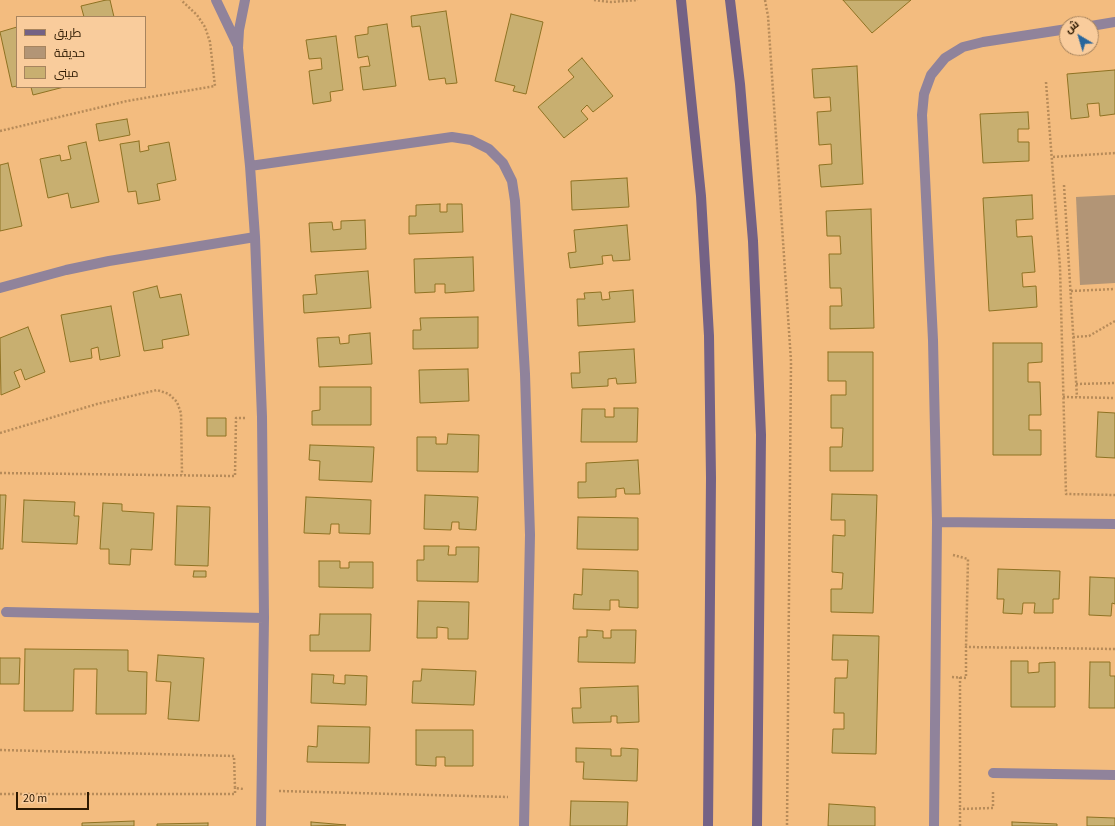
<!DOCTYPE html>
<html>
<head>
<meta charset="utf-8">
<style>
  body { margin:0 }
  #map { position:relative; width:1115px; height:826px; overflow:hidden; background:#f3bc7f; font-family:"Source Sans 3",Cairo,sans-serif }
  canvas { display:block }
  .legend { position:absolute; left:16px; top:16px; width:130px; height:72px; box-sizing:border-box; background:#f9cc9c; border:1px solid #a7845e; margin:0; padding:5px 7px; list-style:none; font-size:12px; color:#2d1901 }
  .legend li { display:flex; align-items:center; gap:8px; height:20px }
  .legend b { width:20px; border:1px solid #a7845e }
  .north { position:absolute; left:1059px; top:16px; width:40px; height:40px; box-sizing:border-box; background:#f9cc9c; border:1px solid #a7845e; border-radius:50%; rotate:322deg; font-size:11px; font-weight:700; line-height:16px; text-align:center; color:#2d1901 }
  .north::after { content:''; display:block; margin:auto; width:14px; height:18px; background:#28669c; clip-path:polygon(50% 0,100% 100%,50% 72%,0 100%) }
  .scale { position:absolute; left:16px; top:792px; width:73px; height:18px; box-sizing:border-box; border:2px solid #2d1901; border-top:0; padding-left:5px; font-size:12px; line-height:14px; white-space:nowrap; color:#2d1901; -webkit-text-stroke:3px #f9cc9c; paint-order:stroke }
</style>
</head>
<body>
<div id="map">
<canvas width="1115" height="826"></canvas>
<ul class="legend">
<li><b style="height:5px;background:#746285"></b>طريق</li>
<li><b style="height:11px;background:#b29576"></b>حديقة</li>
<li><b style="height:11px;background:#c8af70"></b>مبنى</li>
</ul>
<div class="north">ش</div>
<div class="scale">20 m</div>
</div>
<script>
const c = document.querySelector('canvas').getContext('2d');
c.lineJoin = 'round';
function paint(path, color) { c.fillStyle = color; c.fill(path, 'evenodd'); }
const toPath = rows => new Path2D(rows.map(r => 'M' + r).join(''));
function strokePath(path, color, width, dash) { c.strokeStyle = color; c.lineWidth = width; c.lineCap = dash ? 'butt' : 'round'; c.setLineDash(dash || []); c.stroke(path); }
paint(toPath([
  [1115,195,1115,283,1080,285,1076,197]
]), '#b29576');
const building = toPath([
  [106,0,110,0,114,17,84,17,81,6,106,0],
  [843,0,911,0,872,33,843,0],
  [446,11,457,83,446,84,445,78,429,80,420,26,412,27,411,16,446,11],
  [511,14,543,22,526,94,513,91,515,86,495,81,511,14],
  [387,24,396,86,363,90,360,67,370,66,368,56,358,58,355,36,368,34,368,27,387,24],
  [17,27,17,86,12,87,0,32,17,27],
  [336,36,343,90,330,92,331,101,313,104,309,71,322,69,321,58,309,59,306,40,336,36],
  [582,58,613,96,593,112,587,105,581,111,588,119,564,138,538,107,574,77,568,70,582,58],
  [857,66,863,184,821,187,819,165,832,164,831,144,819,145,817,112,831,111,830,97,814,98,812,69,857,66],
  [1115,70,1115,114,1100,116,1099,103,1087,104,1089,117,1071,119,1067,74,1115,70],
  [31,87,64,87,33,95,31,87],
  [1028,112,1029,129,1018,129,1018,142,1029,142,1029,161,983,163,980,114,1028,112],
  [127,119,130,135,99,141,96,124,127,119],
  [139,141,140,152,149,150,148,146,169,142,176,180,157,184,160,200,138,204,136,191,128,192,120,144,139,141],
  [86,142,99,202,71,208,68,193,48,198,40,159,60,155,61,161,71,159,68,146,86,142],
  [8,163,22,226,0,231,0,165,8,163],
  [627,178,629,207,572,210,571,181,627,178],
  [1032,195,1033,219,1016,220,1017,237,1032,236,1035,272,1022,273,1023,287,1036,286,1037,307,989,311,983,198,1032,195],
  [440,204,440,212,447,212,447,204,462,204,463,232,409,234,409,216,416,216,416,205,440,204],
  [871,209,874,328,830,329,830,306,842,306,841,288,830,288,829,254,841,254,840,236,827,236,826,211,871,209],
  [365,220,366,249,311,252,309,223,332,222,333,230,341,229,341,221,365,220],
  [627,225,630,260,613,261,612,255,602,256,603,264,570,268,568,253,576,252,574,230,627,225],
  [473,257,474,291,445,293,445,284,435,284,435,292,415,293,414,259,473,257],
  [368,271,371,308,304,313,303,295,317,294,315,275,368,271],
  [157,286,160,298,181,294,189,335,162,340,163,348,144,351,133,292,157,286],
  [633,290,635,322,578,326,577,299,585,299,584,293,601,292,602,300,610,299,609,292,633,290],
  [111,306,120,356,100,360,98,347,91,349,92,358,70,362,61,315,111,306],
  [478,317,478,348,413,349,413,330,421,330,420,318,478,317],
  [28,327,45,372,25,380,21,369,14,372,20,387,1,395,0,338,28,327],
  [370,333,372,364,319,367,317,338,339,337,340,344,349,343,349,335,370,333],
  [993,343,1042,343,1042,362,1028,363,1028,382,1040,382,1041,415,1029,415,1029,430,1041,430,1041,455,993,455,993,343],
  [634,349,636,383,617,384,616,378,608,379,608,386,572,388,571,373,580,373,579,352,634,349],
  [828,352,873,352,873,471,830,471,830,447,842,447,843,428,831,428,831,395,846,395,846,381,828,381,828,352],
  [468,369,469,401,420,403,419,370,468,369],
  [320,387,371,387,371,425,312,425,312,411,320,410,320,387],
  [614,408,638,408,637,442,581,442,582,409,605,409,605,417,614,417,614,408],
  [1098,412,1115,413,1115,458,1096,457,1098,412],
  [207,418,226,418,226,436,207,436,207,418],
  [448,434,479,435,478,472,417,471,417,437,436,437,436,444,447,444,448,434],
  [310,445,374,447,372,482,319,480,320,461,309,460,310,445],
  [638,460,640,494,625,494,624,488,616,489,616,497,578,498,578,482,586,482,586,463,638,460],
  [832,494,877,495,873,613,831,612,831,589,842,589,843,573,832,572,833,535,845,536,845,520,831,520,832,494],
  [0,495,6,495,3,549,0,549,0,495],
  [425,495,478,497,476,530,459,529,459,522,452,522,451,530,424,529,425,495],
  [306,497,371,500,370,534,339,533,339,524,331,524,330,534,304,533,306,497],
  [24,500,75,502,74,516,79,516,77,544,22,542,24,500],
  [103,503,122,504,122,511,154,513,152,550,131,549,130,565,109,564,109,549,100,549,103,503],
  [177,506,210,507,208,566,175,565,177,506],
  [578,517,638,518,638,550,577,549,578,517],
  [424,546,449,546,448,555,456,555,456,547,479,547,478,582,417,581,417,560,424,560,424,546],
  [319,561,340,561,340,568,349,568,349,562,373,562,373,588,319,587,319,561],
  [583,569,638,571,638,608,619,607,619,600,610,600,610,610,573,609,574,594,582,595,583,569],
  [998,569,1060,571,1059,599,1053,599,1053,613,1034,613,1035,603,1023,603,1022,614,1003,613,1004,599,997,599,998,569],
  [194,571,206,571,206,577,193,577,194,571],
  [1090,577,1115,578,1115,604,1112,603,1111,616,1089,615,1090,577],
  [418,601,469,602,468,639,448,639,448,628,437,627,437,638,417,638,418,601],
  [320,614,371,614,370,651,310,651,310,635,319,635,320,614],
  [587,630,603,631,603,638,611,638,611,630,636,630,635,663,578,662,579,637,587,637,587,630],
  [833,635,879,636,876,754,832,753,833,729,844,729,844,713,834,713,835,678,847,678,848,660,832,660,833,635],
  [25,649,128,650,128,671,147,672,146,714,96,714,97,669,74,669,73,711,24,711,25,649],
  [158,655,204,658,199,721,168,719,171,682,156,681,158,655],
  [0,658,20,658,19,684,0,684,0,658],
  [1011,661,1028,661,1028,673,1039,672,1039,663,1055,662,1055,707,1011,707,1011,661],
  [1090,662,1110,662,1110,676,1115,676,1115,708,1089,708,1090,662],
  [422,669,476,671,474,705,412,703,413,681,421,681,422,669],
  [312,674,334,675,333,683,345,684,345,675,367,676,366,705,311,703,312,674],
  [638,686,639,722,617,723,617,716,611,716,611,722,573,723,572,708,581,708,580,688,638,686],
  [318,726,370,727,369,763,307,762,308,746,317,747,318,726],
  [416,730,473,730,473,766,445,766,445,757,436,757,436,766,416,765,416,730],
  [576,748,611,749,611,756,621,756,621,748,638,749,637,781,583,779,584,762,576,762,576,748],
  [571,801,628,802,627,826,570,826,571,801],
  [829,804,875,807,875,826,828,826,829,804],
  [1087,817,1115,818,1115,826,1087,826,1087,817],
  [134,821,134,826,82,826,82,823,134,821],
  [311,822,346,825,311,826,311,822],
  [1012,822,1057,824,1057,826,1012,826,1012,822],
  [208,823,208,826,157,826,157,824,208,823]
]);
paint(building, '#c8af70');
strokePath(building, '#8e7223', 1);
strokePath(toPath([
  [594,0,611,2,638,0],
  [765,0,768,16,791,361,787,826],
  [1046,82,1060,267,1066,494,1115,495],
  [0,131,127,101,215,86,210,42,205,27,197,15,181,0],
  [1053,157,1115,153],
  [1064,185,1077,397],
  [1071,291,1115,289],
  [1073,337,1089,336,1115,321],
  [1076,384,1115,383],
  [1063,397,1115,398],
  [0,433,97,404,157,390,169,394,177,402,181,413,182,475],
  [0,473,235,476,236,418,246,418],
  [953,555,968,559,966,647],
  [952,677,966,678,966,647,1115,649],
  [960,677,960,809],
  [0,750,234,756,235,788,244,789],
  [279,791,508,797],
  [0,794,235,794,235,788],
  [960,826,960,809,993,808,993,790]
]), '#b78b59', 2.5, [2, 2]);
strokePath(toPath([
  [216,0,237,44],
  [245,0,239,30,238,48,250,166,255,237,262,417,264,618,261,826],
  [1091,26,1115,22],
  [250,166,452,137,471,140,489,149,503,163,512,181,515,201,525,374,530,535,524,826],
  [0,288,66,270,109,261,255,237],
  [937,522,1115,524],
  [6,612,264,618],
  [993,773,1115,775],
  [934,826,937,522,933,340,922,115,924,94,931,75,945,58,963,47,983,42,1067,29]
]), '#90839b', 10);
strokePath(toPath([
  [681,0,701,196,709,336,711,478,708,826],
  [730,0,740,84,753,241,761,435,757,826]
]), '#746285', 10);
</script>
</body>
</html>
